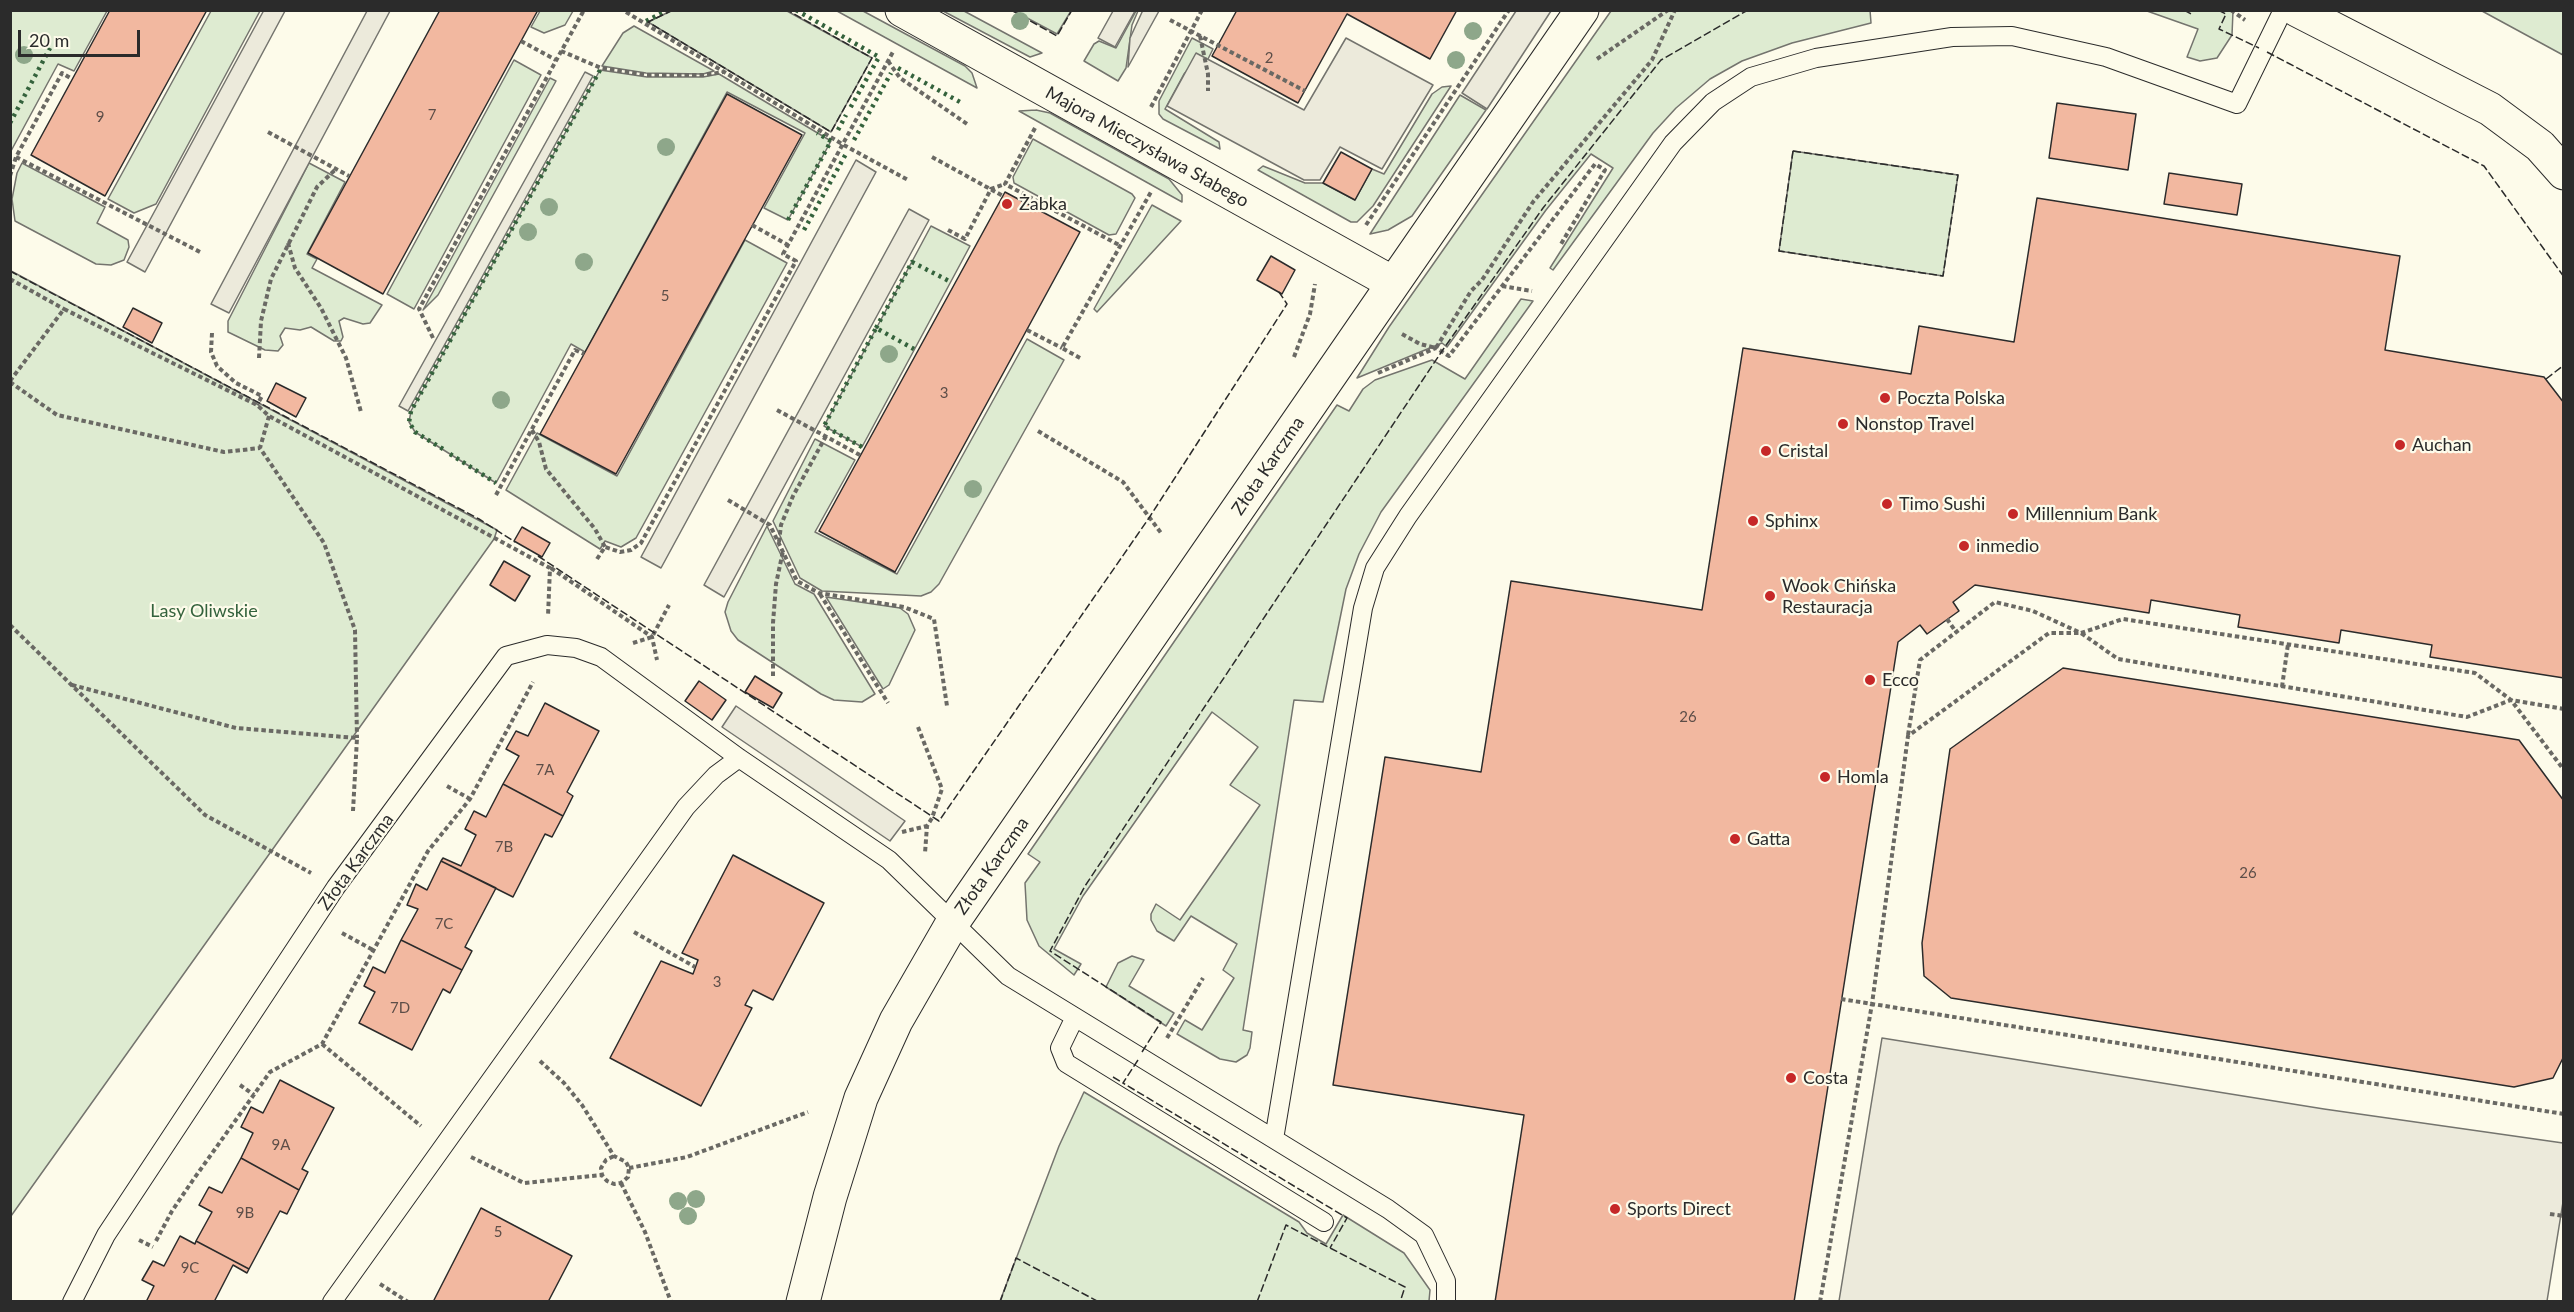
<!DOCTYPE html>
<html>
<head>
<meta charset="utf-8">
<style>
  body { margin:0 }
  #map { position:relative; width:2574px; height:1312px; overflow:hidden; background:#fdfbea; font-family:Lato,sans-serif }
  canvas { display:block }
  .frame { position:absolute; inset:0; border:12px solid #2b2b2b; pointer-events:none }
  .scale { position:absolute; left:18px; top:30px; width:122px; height:27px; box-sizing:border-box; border:3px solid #2b2b2b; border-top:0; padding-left:8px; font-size:18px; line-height:21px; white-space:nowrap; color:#2b2b2b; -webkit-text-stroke:4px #fdfbea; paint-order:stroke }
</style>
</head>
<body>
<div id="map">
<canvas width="2574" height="1312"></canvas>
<div class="frame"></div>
<div class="scale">20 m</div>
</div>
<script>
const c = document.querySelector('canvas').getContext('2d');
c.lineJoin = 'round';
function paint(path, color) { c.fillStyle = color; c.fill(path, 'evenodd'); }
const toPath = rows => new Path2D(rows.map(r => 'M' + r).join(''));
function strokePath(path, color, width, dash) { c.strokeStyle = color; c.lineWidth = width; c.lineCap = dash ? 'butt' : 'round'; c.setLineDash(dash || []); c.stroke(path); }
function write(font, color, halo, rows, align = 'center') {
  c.font = font + ' Lato,sans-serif'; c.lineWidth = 4.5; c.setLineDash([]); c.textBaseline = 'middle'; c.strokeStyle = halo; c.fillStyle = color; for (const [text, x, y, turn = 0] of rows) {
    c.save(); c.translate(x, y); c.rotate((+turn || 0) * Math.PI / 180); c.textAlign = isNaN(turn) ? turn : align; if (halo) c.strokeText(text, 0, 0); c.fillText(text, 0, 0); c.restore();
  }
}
const green = toPath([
  [11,10,107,11,74,71,58,64,11,151,11,10],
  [673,10,787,11,872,58,831,132,648,22,673,10],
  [211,11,260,11,156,204,134,213,108,199,211,11],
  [540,11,540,10,573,11,565,25,544,33,531,27,540,11],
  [837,11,863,11,965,66,972,73,977,88,837,11],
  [943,11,964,11,1042,53,1030,57,943,11],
  [1014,11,1071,11,1057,34,1014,11],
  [1136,11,1138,11,1132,25,1126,68,1118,81,1084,61,1094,44,1099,41,1116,48,1136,11],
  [1611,11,1870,10,1871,23,1792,43,1742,61,1710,79,1676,108,1653,133,1553,270,1550,268,1613,168,1591,154,1546,210,1447,347,1442,343,1357,378,1389,327,1611,11],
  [2147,11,2233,11,2232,35,2217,58,2200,61,2187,57,2198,29,2147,11],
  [2482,11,2563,11,2563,55,2482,11],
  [634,26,714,71,703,74,646,73,602,66,623,33,634,26],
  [1192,38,1213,49,1206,63,1189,68,1184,74,1165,109,1219,142,1220,149,1163,119,1159,114,1159,101,1192,38],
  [514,60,541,75,414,309,387,294,514,60],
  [600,70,647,77,703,77,719,74,831,141,788,220,764,208,805,133,727,92,585,352,571,344,496,483,415,432,409,422,411,411,600,70],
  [550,78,556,81,438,295,423,310,550,78],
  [1451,86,1373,206,1357,222,1351,222,1258,170,1263,166,1305,183,1323,183,1355,200,1372,169,1384,174,1432,94,1442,87,1451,86],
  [1460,95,1486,110,1412,216,1388,230,1370,234,1460,95],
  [1036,110,1050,113,1169,179,1182,195,1182,202,1019,111,1036,110],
  [1033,139,1132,194,1135,198,1116,234,1109,235,1014,183,1013,177,1033,139],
  [1793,151,1958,175,1943,276,1779,251,1793,151],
  [22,163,105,207,97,223,128,240,129,247,124,260,111,265,96,264,15,221,12,199,17,173,22,163],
  [309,163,345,182,307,254,317,259,312,268,382,305,370,323,363,324,344,318,339,321,343,337,341,341,334,341,311,327,300,330,285,328,280,336,283,345,278,351,265,350,228,332,228,321,309,163],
  [1152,205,1181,221,1097,312,1094,309,1152,205],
  [931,226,970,246,862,447,824,426,931,226],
  [745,240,787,263,636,538,621,547,605,541,600,549,506,490,537,433,617,476,745,240],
  [11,271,497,530,494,539,11,1216,11,271],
  [1521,299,1533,301,1381,512,1359,554,1346,589,1323,702,1294,700,1243,1030,1252,1032,1250,1048,1247,1055,1236,1062,1220,1059,1177,1034,1185,1020,1202,1030,1234,978,1223,970,1237,944,1191,916,1174,941,1157,931,1151,920,1151,914,1156,904,1180,920,1260,805,1230,785,1258,747,1212,712,1083,896,1054,949,1081,964,1074,975,1039,946,1027,920,1025,883,1040,862,1028,854,1337,405,1349,411,1363,389,1375,380,1432,360,1465,379,1521,299],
  [1027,339,1064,360,939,584,931,592,921,596,822,591,800,578,773,521,815,439,855,460,815,532,897,574,1027,339],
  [767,526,795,584,814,594,875,694,862,702,834,700,821,694,738,640,731,631,725,612,728,602,767,526],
  [826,597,900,608,908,614,915,630,889,685,883,689,826,597],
  [1132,956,1144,960,1129,986,1174,1013,1166,1026,1106,987,1118,963,1132,956],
  [1084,1092,1299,1222,1307,1233,1326,1244,1343,1215,1404,1253,1430,1290,1429,1301,1000,1301,1059,1146,1084,1092]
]);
paint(green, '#deebd1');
strokePath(green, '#74746e', 1.5);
const parking = toPath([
  [264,10,285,11,145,272,127,262,264,10],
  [1143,10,1159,11,1128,67,1130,38,1143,10],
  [367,11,390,11,229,313,211,304,367,11],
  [1113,11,1135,11,1115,47,1098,38,1113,11],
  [1516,11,1551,11,1487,109,1462,93,1516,11],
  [1346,38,1433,85,1382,169,1340,147,1320,180,1304,180,1167,106,1196,53,1304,110,1346,38],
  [585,72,593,76,408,411,399,406,585,72],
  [856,160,876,172,661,568,641,557,856,160],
  [909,209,929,220,724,597,704,585,909,209],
  [736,706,905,821,890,841,722,727,736,706],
  [1882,1038,2324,1109,2563,1143,2563,1202,2547,1301,1839,1301,1882,1038]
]);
paint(parking, '#eceadb');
strokePath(parking, '#74746e', 1.5);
const building = toPath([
  [110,10,207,10,105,196,31,155,110,10],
  [440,10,538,10,383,294,308,253,440,10],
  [1237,10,1457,10,1430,59,1347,14,1298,103,1212,56,1237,10],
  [727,94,802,135,616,474,540,434,727,94],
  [2057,103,2136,114,2128,170,2049,158,2057,103],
  [1341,152,1372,169,1355,200,1323,183,1341,152],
  [2169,173,2242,184,2237,215,2164,204,2169,173],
  [1005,192,1080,232,895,572,819,531,1005,192],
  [2037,198,2400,256,2385,350,2544,377,2564,403,2564,678,2430,657,2432,645,2341,630,2339,643,2238,627,2240,615,2151,600,2149,613,1975,585,1953,602,1959,611,1927,634,1920,625,1898,642,1794,1302,1495,1302,1524,1115,1333,1085,1385,757,1481,772,1511,581,1702,610,1743,348,1911,374,1919,326,2014,342,2037,198],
  [1271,256,1295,270,1282,294,1257,280,1271,256],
  [133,308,162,323,152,343,123,327,133,308],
  [276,383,306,398,296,417,267,401,276,383],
  [522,527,550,543,542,557,514,541,522,527],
  [504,561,530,576,515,601,490,585,504,561],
  [2063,668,2519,740,2564,801,2564,1056,2553,1078,2514,1087,1951,998,1924,976,1922,943,1950,749,2063,668],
  [755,676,782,693,773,708,745,692,755,676],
  [699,681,726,700,712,720,685,701,699,681],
  [545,703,599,731,567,792,573,796,563,816,503,784,519,756,506,749,516,731,528,736,545,703],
  [503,784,563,816,552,837,545,834,513,897,441,861,443,858,461,866,476,835,465,829,474,811,486,817,503,784],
  [733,855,824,903,773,1000,753,990,745,1005,752,1008,701,1106,610,1058,661,961,693,974,698,960,682,953,733,855],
  [441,861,496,888,465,947,472,951,462,970,401,940,418,909,407,905,416,884,427,890,441,861],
  [401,940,462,970,450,993,443,989,412,1050,359,1023,375,992,364,986,373,967,385,973,401,940],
  [280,1080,334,1108,302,1169,308,1172,299,1190,241,1158,253,1133,241,1127,251,1107,263,1113,280,1080],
  [241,1158,299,1190,287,1214,280,1211,249,1269,196,1241,212,1212,199,1205,209,1187,222,1193,241,1158],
  [481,1208,572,1256,548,1302,433,1302,481,1208],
  [180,1236,195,1244,196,1241,249,1269,247,1273,233,1265,214,1302,146,1302,154,1286,142,1280,153,1261,164,1266,180,1236]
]);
paint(building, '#f2b8a0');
strokePath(building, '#2b2b2b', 1.5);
const service = toPath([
  [1075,1017,1060,1048,1066,1063,1324,1222],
  [1274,1139,1363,608,1375,568,1408,516,1673,143,1713,102,1751,77,1816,58,1952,37,2012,36,2106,57,2237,104,2283,10],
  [72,1302,106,1235,336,887,506,656,547,645,576,648,601,657,739,758,889,860,1008,976,1388,1209,1424,1235,1446,1281,1446,1302],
  [332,1302,686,807,716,775,739,758]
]);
const minor = toPath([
  [902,10,1393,283],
  [2297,10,2490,109,2540,146,2564,173],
  [803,1302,830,1197,861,1098,896,1021,953,922,1582,10]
]);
strokePath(service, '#2b2b2b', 20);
strokePath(minor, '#2b2b2b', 35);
strokePath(toPath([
  [2231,10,2245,20],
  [626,12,842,144,908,180],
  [1170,20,1305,91],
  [1200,36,1208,74,1208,91],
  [521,41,556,60],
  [561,51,601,68,647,75,704,75,723,72],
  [1597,59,1668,10],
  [888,61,900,78,967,124],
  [1151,107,1202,10],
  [1035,128,1005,184,1121,246],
  [268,132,349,176],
  [16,157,202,253],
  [932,157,1003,196],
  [10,176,16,157,62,73,72,79],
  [752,225,788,245],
  [1366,225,1509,10],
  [948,230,965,239,991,189,1005,184],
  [288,243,295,268,321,308,346,358,361,412],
  [10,279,64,309],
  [1502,286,1532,291],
  [1027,330,1062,348],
  [212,333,211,352,217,366,236,383,262,396,257,405],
  [1402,334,1420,344,1436,348,1471,291,1482,280,1533,202,1652,60,1675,10],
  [433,338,419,309,584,10],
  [1294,357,1310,314,1315,284],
  [259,358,261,321,271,279,317,187,336,169],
  [1080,358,1062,348,1151,192],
  [1378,373,1436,348,1449,356,1595,164,1605,170,1561,244],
  [10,381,64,309,257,405,269,416,550,568,548,616],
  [10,382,57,415,224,452,260,448],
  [777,410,860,455],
  [269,416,260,448,324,543,355,630,357,738],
  [532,430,539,442,546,469,595,529,605,547],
  [1038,431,1123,482,1161,533],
  [496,495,575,350,584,354],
  [728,500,770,525,797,581,819,593,904,607,934,619,947,706],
  [779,542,781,525,793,496,826,436],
  [597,559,605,547,620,552,631,550,641,543,796,261,783,254,894,50],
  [551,568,652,637,657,660],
  [820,594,888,703],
  [1947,619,1956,632],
  [10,625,205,815,311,873],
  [633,643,652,637,669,605],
  [773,676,773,623,776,584,783,551],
  [72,685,236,728,357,738,353,811],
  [2282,687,2288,644],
  [918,727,942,789,932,818,927,826,925,853],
  [1908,735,1920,660,1995,602,2033,611,2081,633,2123,619,2475,673,2511,700,2564,709],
  [447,786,470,799],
  [902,832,927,826],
  [634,932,695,967],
  [342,933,373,950],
  [1841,999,2564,1114],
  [1167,1038,1203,978],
  [322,1044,421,1126],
  [540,1061,564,1083,582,1105,614,1156,626,1162,629,1168,628,1177,621,1183,614,1184,607,1181,602,1175,601,1168,606,1160,614,1156],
  [240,1085,254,1095],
  [471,1157,524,1183,602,1175],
  [629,1168,687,1157,808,1112],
  [621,1183,645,1232,671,1302],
  [2550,1214,2564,1216],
  [139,1240,153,1247],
  [156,1241,172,1211,193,1180,270,1072,322,1044,428,851,470,799,533,682],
  [380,1284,408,1302],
  [1820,1302,1872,1004,1908,736,2049,633,2081,633,2118,659,2467,717,2511,700,2564,770]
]), '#6a6964', 4, [4.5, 3]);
strokePath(service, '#fdfbea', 18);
strokePath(minor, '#fdfbea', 33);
strokePath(toPath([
  [796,10,879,57,849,110],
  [646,21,668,10],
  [898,68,960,102],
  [10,123,50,48],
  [838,130,846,115],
  [854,140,891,73],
  [788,220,831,141,817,133],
  [804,230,847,152],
  [876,328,912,262,951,282],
  [862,447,824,426,876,328,914,349],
  [443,449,415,432,409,422,411,411,600,70],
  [450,454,496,483]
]), '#34623c', 4.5, [3, 4.5]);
strokePath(toPath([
  [673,10,648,22,831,132,872,58,787,10],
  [1011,10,1057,36,1072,10],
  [2184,10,2191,14,2192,10],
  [2218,10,2226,14,2219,29,2259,48],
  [2267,52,2484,166,2564,277],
  [1793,151,1958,175,1943,276,1779,251,1793,151],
  [10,271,479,519,515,542],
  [2546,379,2564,365],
  [538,556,939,821,1149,518,1287,304,1279,292],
  [1142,1052,1161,1022,1050,951,1085,886,1442,351,1543,208,1661,60,1748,10],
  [1138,1060,1123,1083,1347,1218,1330,1248],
  [1113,1077,1123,1083],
  [1000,1302,1016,1258,1099,1302],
  [1257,1302,1286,1225,1405,1287,1400,1302]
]), '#2b2b2b', 1.5, [8, 3]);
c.fillStyle = '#8ea78a';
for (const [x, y] of [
  [1020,21],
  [1473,31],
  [24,55],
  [1456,60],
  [666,147],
  [549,207],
  [528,232],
  [584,262],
  [889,354],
  [501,400],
  [973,489],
  [696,1199],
  [678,1201],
  [688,1216]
]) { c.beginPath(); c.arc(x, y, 9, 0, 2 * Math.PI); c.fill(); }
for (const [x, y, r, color] of [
  [1007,204,6,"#c62828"],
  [1885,398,6,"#c62828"],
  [1843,424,6,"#c62828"],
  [2400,445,6,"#c62828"],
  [1766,451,6,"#c62828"],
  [1887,504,6,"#c62828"],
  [2013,514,6,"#c62828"],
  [1753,521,6,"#c62828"],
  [1964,546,6,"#c62828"],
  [1770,596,6,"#c62828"],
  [1870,680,6,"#c62828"],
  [1825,777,6,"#c62828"],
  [1735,839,6,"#c62828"],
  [1791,1078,6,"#c62828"],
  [1615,1209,6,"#c62828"]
]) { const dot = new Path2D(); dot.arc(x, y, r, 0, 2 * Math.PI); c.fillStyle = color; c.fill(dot); strokePath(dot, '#fdfbea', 2); }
write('15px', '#5d4e48', null, [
  ["2",1269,58],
  ["7",432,115],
  ["9",100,117],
  ["5",665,296],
  ["3",944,393],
  ["26",1688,717],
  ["7A",545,770],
  ["7B",504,847],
  ["26",2248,873],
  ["7C",444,924],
  ["3",717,982],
  ["7D",400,1008],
  ["9A",281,1145],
  ["9B",245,1213],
  ["5",498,1232],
  ["9C",190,1268]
]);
write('18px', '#2b2b2b', '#fdfbea', [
  ["Majora Mieczysława Słabego",1147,147,29],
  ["Złota Karczma",1268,466,-56],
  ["Złota Karczma",356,862,-54],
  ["Złota Karczma",992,866,-55]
]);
write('18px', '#2b2b2b', '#fdfbea', [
  ["Żabka",1019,204],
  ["Poczta Polska",1897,398],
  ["Nonstop Travel",1855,424],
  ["Auchan",2412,445],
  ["Cristal",1778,451],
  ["Timo Sushi",1899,504],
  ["Millennium Bank",2025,514],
  ["Sphinx",1765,521],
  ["inmedio",1976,546],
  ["Wook Chińska",1782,586],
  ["Restauracja",1782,607],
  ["Ecco",1882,680],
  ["Homla",1837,777],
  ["Gatta",1747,839],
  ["Costa",1803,1078],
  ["Sports Direct",1627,1209]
], 'left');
write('18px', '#34623c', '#fdfbea', [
  ["Lasy Oliwskie",204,611]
]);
</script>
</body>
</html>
